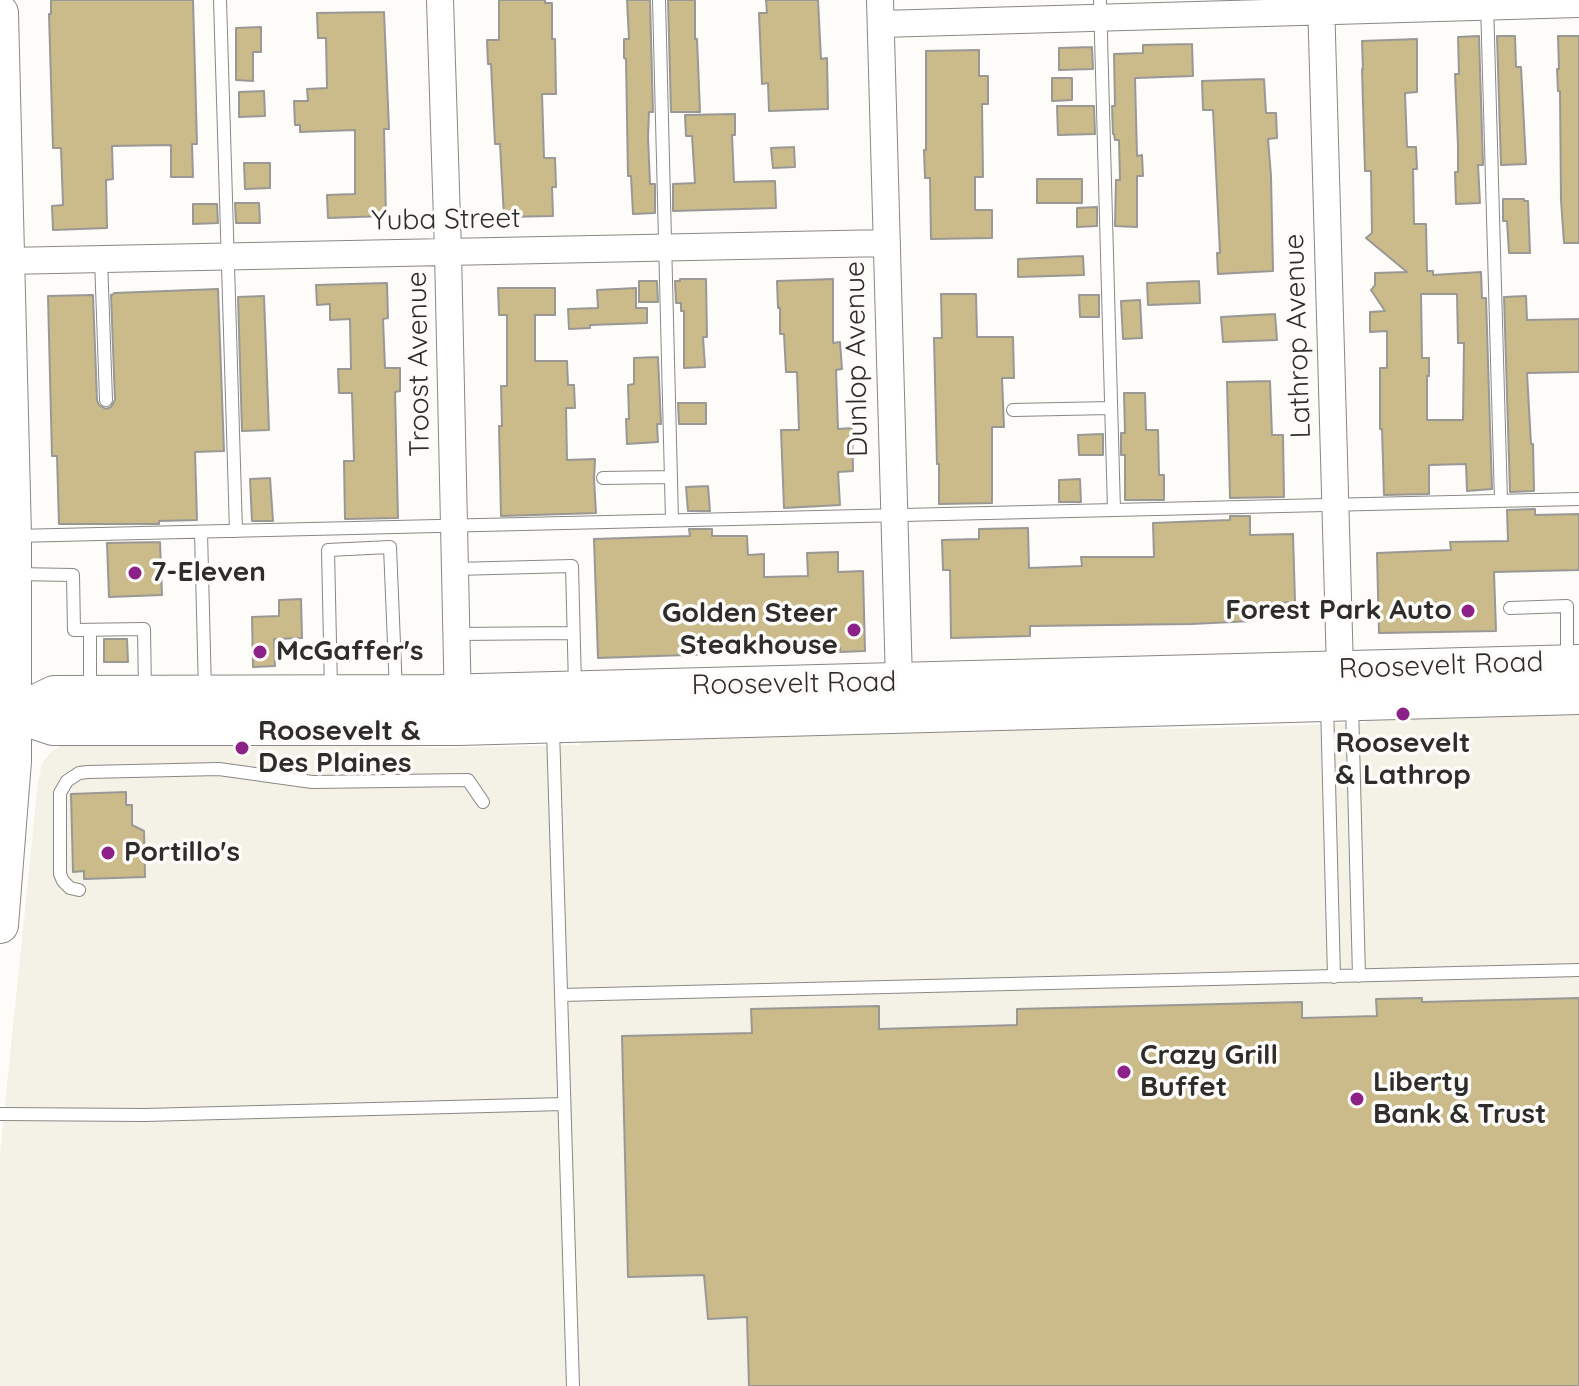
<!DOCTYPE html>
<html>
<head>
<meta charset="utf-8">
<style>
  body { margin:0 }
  canvas { display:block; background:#fdfcf8 }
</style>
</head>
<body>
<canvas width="1579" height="1386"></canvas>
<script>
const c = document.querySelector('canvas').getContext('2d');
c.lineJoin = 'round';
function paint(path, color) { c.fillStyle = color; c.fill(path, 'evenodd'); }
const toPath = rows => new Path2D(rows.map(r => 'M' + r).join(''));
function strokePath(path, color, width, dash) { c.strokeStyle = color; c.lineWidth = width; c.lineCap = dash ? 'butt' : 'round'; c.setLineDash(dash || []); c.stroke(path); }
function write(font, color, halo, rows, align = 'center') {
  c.font = font + ' Quicksand,sans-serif'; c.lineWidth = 7; c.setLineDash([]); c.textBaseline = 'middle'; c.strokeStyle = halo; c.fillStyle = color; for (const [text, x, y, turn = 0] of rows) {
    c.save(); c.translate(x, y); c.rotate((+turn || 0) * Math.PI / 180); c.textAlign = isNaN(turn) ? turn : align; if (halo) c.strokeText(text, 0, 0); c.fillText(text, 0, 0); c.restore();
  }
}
paint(toPath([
  [1579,708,1579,1386,0,1386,0,1154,38,782,42,763,52,751,64,744,281,738,437,748,579,745,586,738,1018,723,1175,729,1365,723,1369,718]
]), '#f4f1e6');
const building = toPath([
  [51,0,193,0,197,144,192,144,193,177,171,177,171,145,112,146,113,179,106,180,107,228,53,230,52,206,63,205,61,148,53,148,49,14,51,14,51,0],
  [499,0,545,0,545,3,552,3,552,39,555,39,556,94,542,94,544,158,555,158,556,187,552,187,553,216,504,217,500,144,495,144,491,64,488,64,487,40,499,40,499,0],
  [627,0,650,0,653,112,649,112,648,137,650,184,655,184,655,213,633,214,631,176,628,176,626,59,624,58,624,39,629,39,627,0],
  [668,0,695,0,695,39,697,39,700,112,671,112,668,0],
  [766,0,818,0,821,59,827,58,828,109,769,111,768,83,762,84,759,13,767,13,766,0],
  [384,12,389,129,384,129,386,216,328,218,327,195,355,194,355,130,300,132,300,125,295,125,294,101,308,101,307,89,327,88,326,38,318,38,317,13,384,12],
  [261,27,261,52,253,52,253,81,236,80,236,28,261,27],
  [1479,36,1483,165,1478,165,1480,203,1456,204,1455,172,1458,172,1458,146,1455,74,1459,74,1458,37,1479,36],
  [1497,36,1515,36,1516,67,1521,67,1526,164,1501,165,1497,36],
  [1558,36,1579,36,1579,243,1564,243,1561,200,1560,91,1558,91,1557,69,1559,69,1558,36],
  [1417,39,1417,92,1405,93,1407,147,1416,147,1417,169,1413,169,1414,224,1426,224,1427,271,1433,271,1433,275,1481,272,1482,298,1486,298,1492,489,1467,491,1466,464,1429,465,1429,494,1384,495,1382,429,1380,429,1380,368,1387,368,1387,331,1370,332,1370,312,1385,311,1371,290,1375,285,1375,273,1407,272,1366,238,1372,233,1371,171,1365,171,1362,69,1363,69,1362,41,1417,39],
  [1421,294,1457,294,1458,343,1464,343,1463,420,1427,420,1427,376,1429,376,1429,358,1422,358,1421,294],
  [1192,44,1193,76,1135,78,1137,156,1142,155,1143,176,1137,176,1137,227,1115,226,1116,180,1120,180,1119,140,1115,140,1114,134,1113,134,1112,106,1115,106,1114,54,1143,53,1143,45,1192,44],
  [1092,47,1093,69,1059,70,1059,48,1092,47],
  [979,50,979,76,988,76,988,104,982,104,983,177,975,177,975,210,992,210,992,238,931,239,930,178,925,178,924,150,926,150,926,51,979,50],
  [1052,78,1072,78,1072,100,1052,101,1052,78],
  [1264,79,1266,113,1276,113,1277,138,1268,139,1271,176,1273,271,1218,274,1217,253,1220,253,1213,110,1203,110,1202,81,1264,79],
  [264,91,265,116,239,117,239,92,264,91],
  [1057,106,1094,106,1095,134,1058,135,1057,106],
  [735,114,735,135,732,135,734,182,775,181,776,208,673,211,673,184,695,183,692,136,686,136,685,115,735,114],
  [794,147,795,167,773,168,771,148,794,147],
  [244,163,270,163,270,188,245,189,244,163],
  [1037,179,1082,179,1082,203,1037,203,1037,179],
  [1503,199,1524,199,1524,201,1528,201,1530,253,1509,253,1507,221,1503,221,1503,199],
  [235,203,259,203,260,223,236,223,235,203],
  [193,204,217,204,218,223,193,224,193,204],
  [1097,207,1097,226,1077,227,1077,208,1097,207],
  [1083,256,1084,275,1018,277,1018,259,1083,256],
  [680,279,706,279,707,337,703,337,705,367,684,368,684,311,681,311,681,303,676,303,675,281,680,281,680,279],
  [833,279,833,343,840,342,842,369,836,370,838,429,852,428,853,471,838,472,840,505,784,508,781,430,799,430,797,372,786,372,784,334,780,334,780,308,778,308,777,281,833,279],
  [639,281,657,281,658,302,639,302,639,281],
  [1199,281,1200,303,1148,305,1147,283,1199,281],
  [387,283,388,318,383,319,385,368,400,368,400,391,395,392,398,518,345,519,344,461,354,461,352,393,339,393,338,369,351,369,350,319,330,320,330,304,317,305,316,285,387,283],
  [498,288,555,288,555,315,535,315,535,361,567,361,568,385,574,385,575,408,566,408,567,460,595,459,594,479,596,513,501,516,499,426,502,426,501,386,507,386,507,315,499,315,498,288],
  [636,288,636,308,647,308,647,323,590,325,590,328,569,329,568,309,598,308,597,290,636,288],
  [218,289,224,451,195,452,197,520,159,521,159,524,59,524,57,456,52,456,48,296,93,295,97,400,99,405,106,409,111,407,115,400,111,295,114,294,114,293,218,289],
  [941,294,976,294,977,337,1013,337,1014,378,1002,378,1004,427,992,427,992,503,939,504,939,464,937,464,934,338,942,338,941,294],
  [1079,295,1099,295,1099,317,1080,317,1079,295],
  [264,296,269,430,242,431,238,297,264,296],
  [1526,296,1527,320,1579,319,1579,372,1527,373,1531,444,1533,444,1534,491,1510,492,1504,297,1526,296],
  [1140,300,1142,338,1123,339,1121,301,1140,300],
  [1275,314,1277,340,1223,342,1221,317,1275,314],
  [658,357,661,424,657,424,658,442,627,444,626,419,629,419,628,385,634,384,634,358,658,357],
  [1270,381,1272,435,1283,435,1284,497,1230,498,1227,382,1270,381],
  [1124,393,1145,393,1146,430,1158,430,1159,475,1164,475,1164,500,1125,500,1125,455,1121,455,1121,433,1125,433,1124,393],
  [678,403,706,403,706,424,679,424,678,403],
  [1103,434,1103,455,1079,455,1078,435,1103,434],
  [270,478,273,521,252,521,250,479,270,478],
  [1080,479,1081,502,1059,502,1059,480,1080,479],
  [708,486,710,511,688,511,686,487,708,486],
  [1535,509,1535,515,1579,514,1579,570,1494,572,1496,631,1379,633,1377,553,1451,550,1450,542,1508,541,1507,510,1535,509],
  [1230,516,1250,516,1250,535,1293,534,1295,602,1252,604,1253,621,1191,624,1030,626,1030,636,951,638,950,570,943,570,942,540,979,539,979,529,1028,528,1029,568,1082,566,1081,557,1154,557,1153,523,1230,520,1230,516],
  [689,529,712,529,712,536,747,536,748,555,764,554,764,577,808,576,807,553,838,552,838,572,863,571,865,651,840,652,840,646,716,649,716,654,598,658,594,539,690,536,689,529],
  [160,542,162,595,109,597,107,543,160,542],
  [301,599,302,638,274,639,275,666,253,667,252,617,279,616,279,600,301,599],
  [104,639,127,639,128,662,104,662,104,639],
  [126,792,126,805,132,805,132,825,144,831,145,877,84,879,84,871,73,872,71,794,126,792],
  [1422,998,1422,1002,1579,998,1579,1386,749,1386,747,1317,708,1319,704,1275,628,1277,622,1036,752,1033,751,1009,879,1006,879,1029,1017,1025,1017,1009,1302,1002,1302,1018,1377,1016,1376,999,1422,998]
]);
paint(building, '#cbbb8a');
strokePath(building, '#999895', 2);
const lane = toPath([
  [220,0,236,531],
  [659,0,672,520],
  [1100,0,1114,510],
  [1487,3,1501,501],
  [101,259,106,400],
  [1013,410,1111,408],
  [603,478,671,477],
  [201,532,205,692],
  [15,536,1579,499],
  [455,569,572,566,575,686],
  [15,574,73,575,74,630,144,629,145,692],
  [1510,608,1567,606,1567,661],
  [457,634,573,633],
  [331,689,328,550,390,547,396,692],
  [90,692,90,630],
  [1327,704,1334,977],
  [1352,704,1359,976],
  [553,730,573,1386],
  [79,890,70,888,63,881,60,874,60,793,67,781,79,773,88,772,219,769,312,782,468,780,483,802],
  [561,995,1579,970],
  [0,1114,145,1115,564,1104]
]);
const street = toPath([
  [440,0,448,252,458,707],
  [880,0,899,681,905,695],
  [1321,0,1340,669],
  [881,24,1579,4],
  [6,261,887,243]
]);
const secondary = toPath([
  [0,13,13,536,13,761,0,925],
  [0,714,13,714,53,727,459,727,1579,696],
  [13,714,54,694,440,693,1579,663]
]);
strokePath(lane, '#898885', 14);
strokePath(street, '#898885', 28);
strokePath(secondary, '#898885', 38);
strokePath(lane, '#fff', 12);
strokePath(street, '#fff', 26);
strokePath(secondary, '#fff', 36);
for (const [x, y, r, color] of [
  [135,573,8,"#8c2287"],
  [1468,611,8,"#8c2287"],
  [854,630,8,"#8c2287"],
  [260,652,8,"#8c2287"],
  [1403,714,8,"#8c2287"],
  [242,748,8,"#8c2287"],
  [108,853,8,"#8c2287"],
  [1124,1072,8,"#8c2287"],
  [1357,1099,8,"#8c2287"]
]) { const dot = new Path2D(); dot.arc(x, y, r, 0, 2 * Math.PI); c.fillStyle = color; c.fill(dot); strokePath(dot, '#fdfcf8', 3); }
write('28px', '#2e2d2c', '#fdfcf8', [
  ["Yuba Street",446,220,-1],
  ["Lathrop Avenue",1298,336,-92],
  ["Dunlop Avenue",857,359,-91],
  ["Troost Avenue",419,364,-91],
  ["Roosevelt Road",1441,666,-2],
  ["Roosevelt Road",794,684,-1]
]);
write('bold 28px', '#2e2d2c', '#fdfcf8', [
  ["7-Eleven",151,573],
  ["Forest Park Auto",1452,611,"right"],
  ["Golden Steer",838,614,"right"],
  ["Steakhouse",838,646,"right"],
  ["McGaffer's",276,652],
  ["Roosevelt &",258,732],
  ["Des Plaines",258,764],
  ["Roosevelt",1403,744,"center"],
  ["& Lathrop",1403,776,"center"],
  ["Portillo's",124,853],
  ["Crazy Grill",1140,1056],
  ["Buffet",1140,1088],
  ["Liberty",1373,1083],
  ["Bank & Trust",1373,1115]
], 'left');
</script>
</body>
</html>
